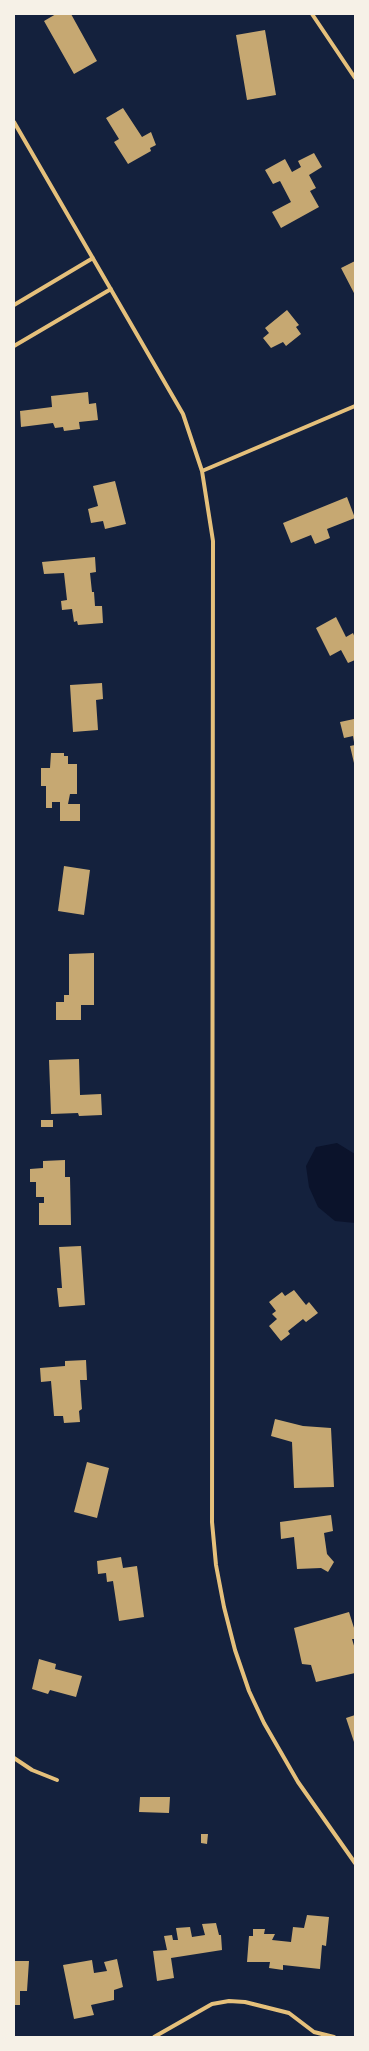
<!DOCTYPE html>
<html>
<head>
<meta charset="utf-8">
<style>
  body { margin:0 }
  #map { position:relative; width:369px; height:2051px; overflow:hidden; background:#14213d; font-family:"Archivo Narrow",sans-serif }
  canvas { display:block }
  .frame { position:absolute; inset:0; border:15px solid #f6f1e7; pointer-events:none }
</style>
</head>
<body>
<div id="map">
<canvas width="369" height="2051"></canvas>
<div class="frame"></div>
</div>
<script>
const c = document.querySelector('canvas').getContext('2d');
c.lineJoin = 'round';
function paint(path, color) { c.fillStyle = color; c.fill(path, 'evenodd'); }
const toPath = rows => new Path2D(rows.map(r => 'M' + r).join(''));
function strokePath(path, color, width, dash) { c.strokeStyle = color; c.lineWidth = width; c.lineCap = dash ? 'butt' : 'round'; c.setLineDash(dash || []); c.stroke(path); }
paint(toPath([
  [337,1143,355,1154,355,1223,335,1221,318,1207,309,1187,306,1166,316,1147]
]), '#0b132b');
paint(toPath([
  [56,14,71,14,97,61,74,74,44,21],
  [265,30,276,95,247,100,236,35],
  [123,108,142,137,151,132,156,145,150,148,151,151,128,164,114,142,119,139,106,118],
  [314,153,322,167,309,175,316,188,310,191,319,207,281,228,272,212,291,202,280,181,273,184,265,170,285,159,292,172,301,167,298,161],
  [355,261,355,295,341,268],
  [287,310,299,325,296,327,301,334,286,346,283,342,271,348,263,338,269,333,265,328],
  [88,392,89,404,96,403,98,420,79,422,80,429,64,431,63,427,55,428,53,423,21,427,20,411,52,407,51,396],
  [115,481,126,524,105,529,103,521,91,523,88,509,98,506,93,486],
  [347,497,355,518,327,529,330,538,315,544,311,535,291,543,283,523],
  [95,557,96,572,90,573,92,592,94,592,95,606,102,606,103,623,78,625,77,621,74,622,72,609,62,610,61,601,67,600,64,573,44,574,42,562],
  [336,617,346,637,353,633,355,638,355,660,348,663,341,650,330,656,316,628],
  [102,683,103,699,96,700,98,730,73,732,70,685],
  [354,719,355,723,354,742,353,736,344,738,340,722],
  [355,745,355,763,354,763,350,746],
  [51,753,64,753,64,756,68,756,68,764,77,764,77,794,70,794,68,804,80,804,80,821,60,821,60,802,52,802,52,808,46,808,46,786,41,786,41,768,50,768],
  [64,866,90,870,84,915,58,911],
  [94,953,94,1005,81,1005,81,1020,56,1020,56,1002,64,1002,64,995,69,995,69,954],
  [79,1059,80,1095,101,1094,102,1115,79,1116,78,1113,51,1114,49,1060],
  [41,1120,53,1120,53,1127,41,1127],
  [65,1160,65,1177,70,1177,71,1225,39,1225,39,1203,44,1203,44,1197,36,1197,36,1182,30,1182,30,1169,43,1168,43,1161],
  [81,1246,85,1305,59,1307,57,1288,62,1288,59,1247],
  [294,1290,306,1305,309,1302,318,1313,306,1322,303,1319,288,1331,290,1334,281,1341,269,1326,277,1319,272,1314,276,1311,269,1302,282,1292,285,1296],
  [86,1360,87,1380,80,1380,82,1409,79,1411,80,1422,64,1423,63,1416,54,1416,51,1381,41,1382,40,1368,65,1366,65,1361],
  [275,1419,303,1426,331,1428,334,1487,294,1488,292,1442,271,1436],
  [87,1462,109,1468,97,1518,74,1512],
  [331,1515,333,1531,324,1533,327,1554,334,1562,328,1572,321,1568,297,1569,294,1537,281,1539,280,1522],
  [121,1557,123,1568,137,1566,144,1617,119,1621,113,1581,107,1582,106,1573,98,1574,97,1561],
  [349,1612,355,1631,355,1639,352,1639,355,1649,355,1673,316,1682,311,1665,302,1664,294,1628],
  [39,1659,56,1664,55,1669,82,1676,76,1697,50,1690,48,1694,32,1689],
  [355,1715,355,1745,346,1718],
  [140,1797,170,1797,169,1813,139,1812],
  [201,1834,208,1834,207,1844,201,1843],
  [307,1915,329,1917,326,1946,322,1945,320,1969,283,1965,283,1970,269,1968,270,1962,247,1962,249,1936,253,1936,253,1929,265,1929,264,1934,275,1934,272,1940,291,1942,293,1927,304,1928],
  [216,1923,219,1935,221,1935,222,1950,171,1958,174,1978,157,1981,153,1951,167,1950,164,1936,172,1935,173,1940,178,1940,176,1928,190,1927,192,1937,205,1935,202,1924],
  [117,1959,123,1987,114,1990,114,2000,91,2005,94,2015,74,2019,63,1965,92,1960,94,1973,107,1971,104,1962],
  [14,1961,29,1961,27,1991,20,1991,20,2005,14,2005]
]), '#c6a872');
strokePath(toPath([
  [312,14,355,78],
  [14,122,183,414,202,471,213,541,212,1522,216,1565,224,1607,235,1650,249,1691,264,1723,298,1782,355,1863],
  [14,305,93,258],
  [14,346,111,289],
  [202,471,355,406],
  [14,1758,32,1770,57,1780],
  [154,2037,212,2004,229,2001,245,2002,289,2013,314,2032,334,2037]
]), '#e5c07b', 4);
</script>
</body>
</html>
